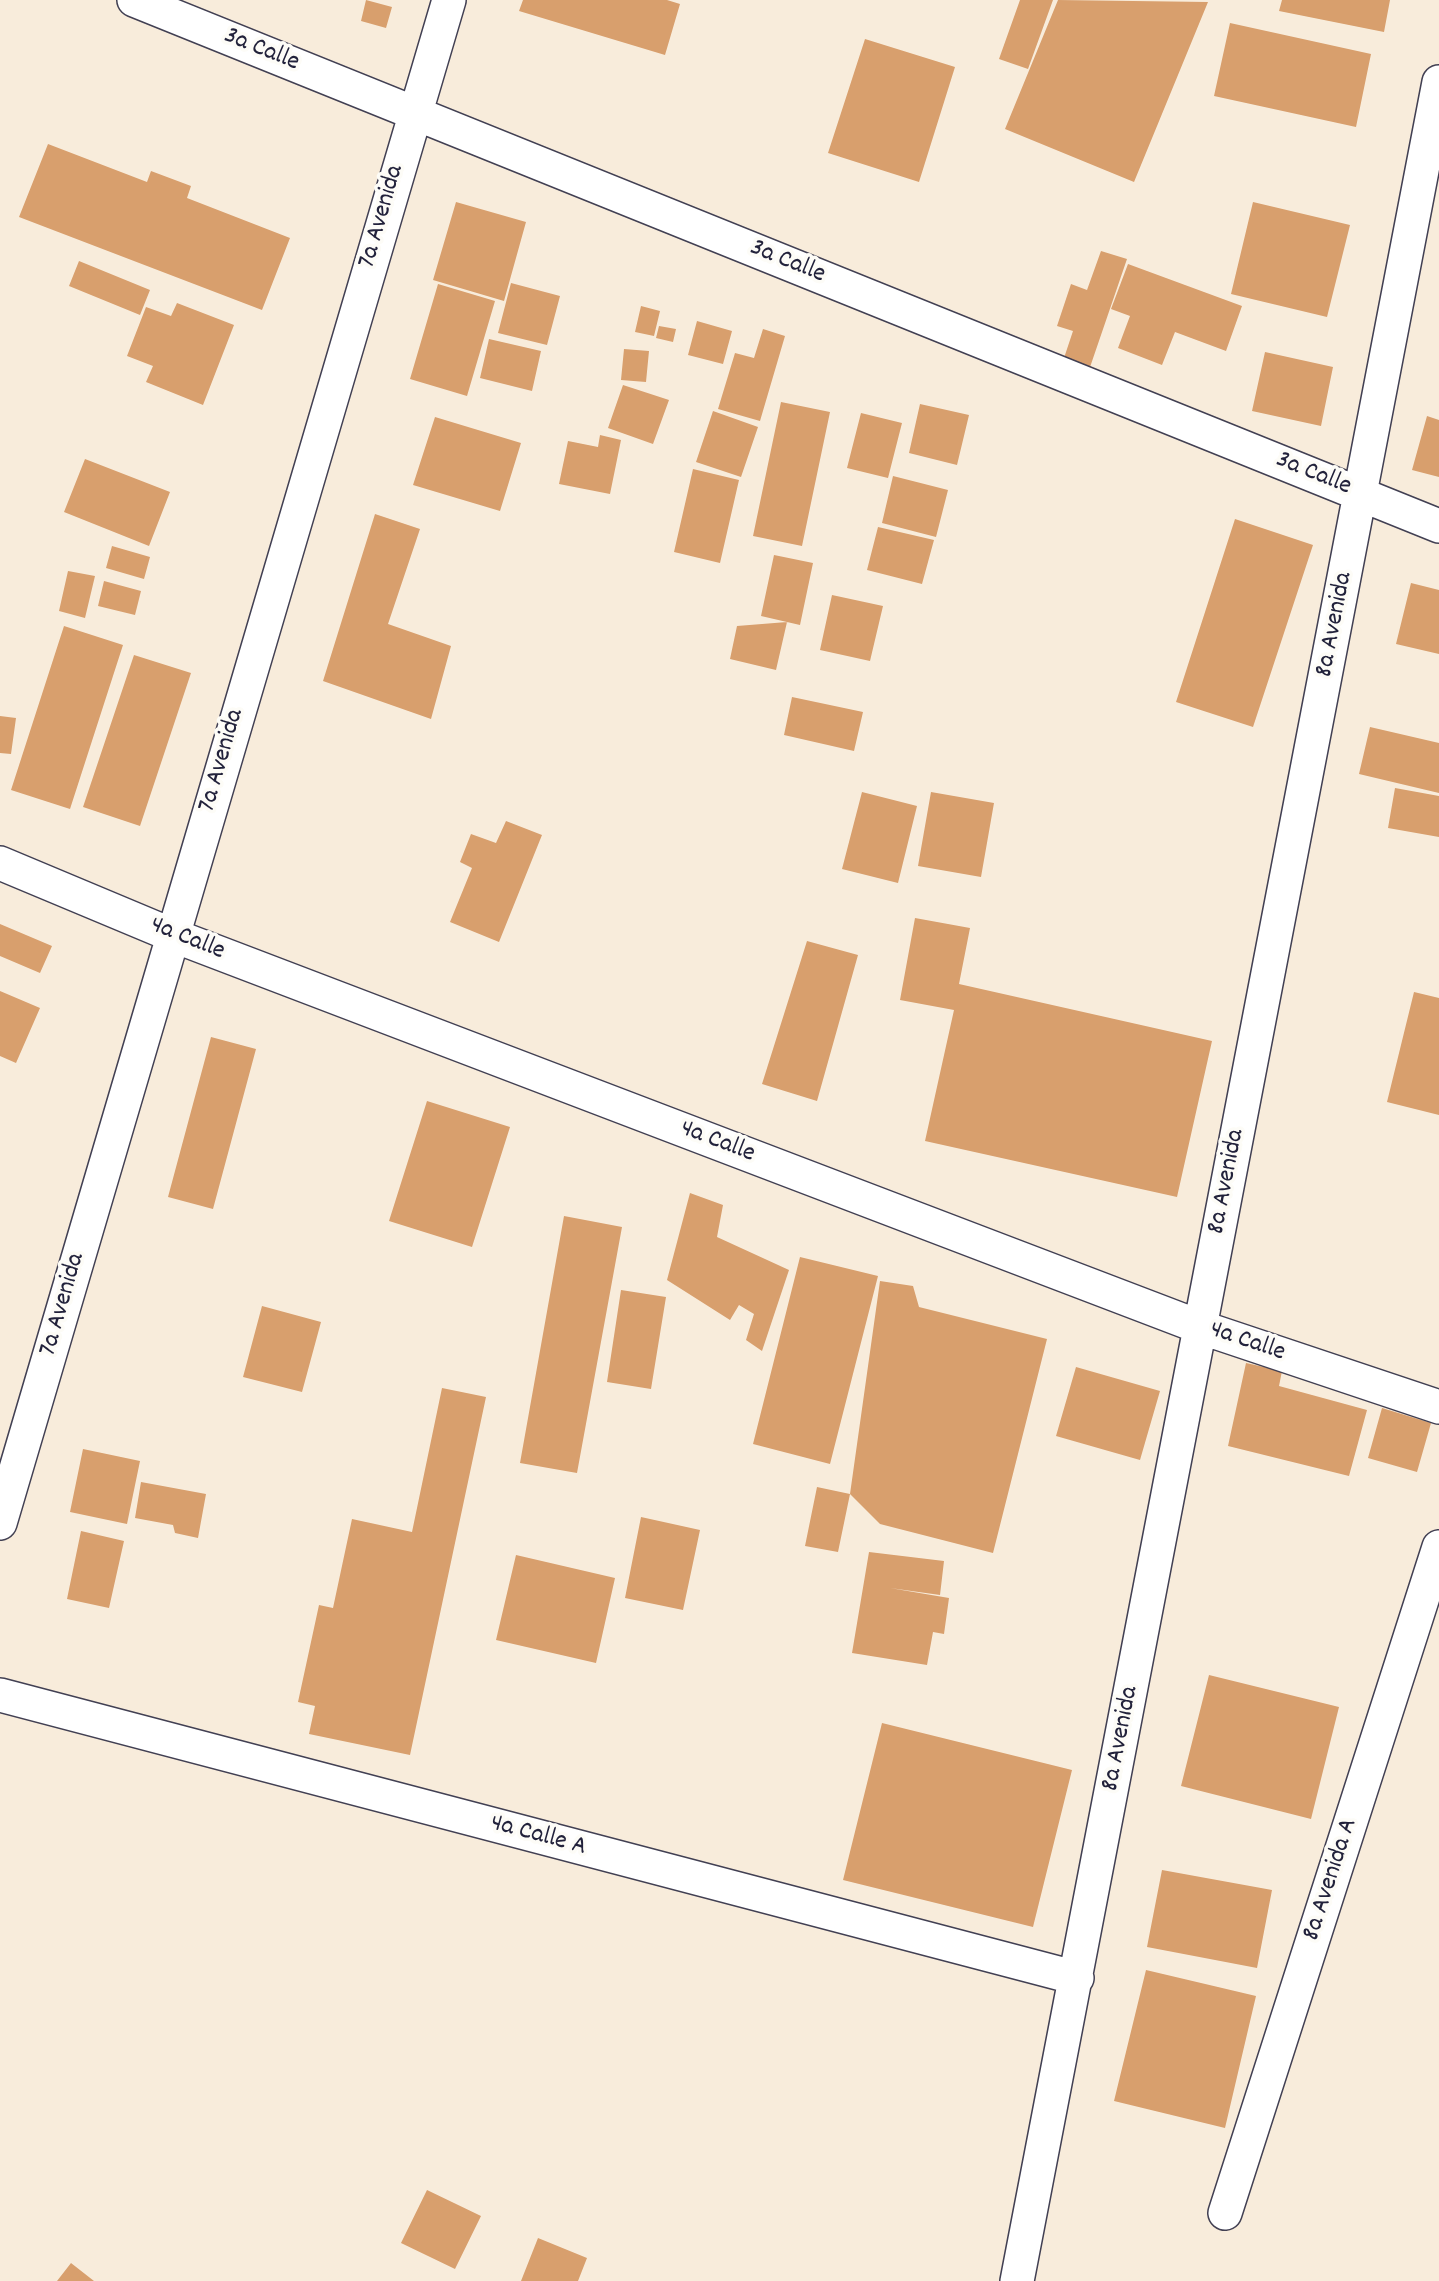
<!DOCTYPE html>
<html>
<head>
<meta charset="utf-8">
<style>
  body { margin:0 }
  canvas { display:block; background:#f8ecdb }
</style>
</head>
<body>
<canvas width="1439" height="2281"></canvas>
<script>
const c = document.querySelector('canvas').getContext('2d');
c.lineJoin = 'round';
function paint(path, color) { c.fillStyle = color; c.fill(path, 'evenodd'); }
const toPath = rows => new Path2D(rows.map(r => 'M' + r).join(''));
function strokePath(path, color, width, dash) { c.strokeStyle = color; c.lineWidth = width; c.lineCap = dash ? 'butt' : 'round'; c.setLineDash(dash || []); c.stroke(path); }
function write(font, color, halo, rows, align = 'center') {
  c.font = font + ' Dekko,sans-serif'; c.lineWidth = 7; c.setLineDash([]); c.textBaseline = 'middle'; c.strokeStyle = halo; c.fillStyle = color; for (const [text, x, y, turn = 0] of rows) {
    c.save(); c.translate(x, y); c.rotate((+turn || 0) * Math.PI / 180); c.textAlign = isNaN(turn) ? turn : align; if (halo) c.strokeText(text, 0, 0); c.fillText(text, 0, 0); c.restore();
  }
}
paint(toPath([
  [366,0,392,7,386,28,361,21],
  [523,0,667,0,680,4,665,55,519,11],
  [1020,0,1053,0,1028,69,999,59],
  [1058,0,1208,2,1134,182,1005,129],
  [1282,0,1390,0,1384,32,1279,11],
  [1230,23,1371,54,1356,127,1214,96],
  [865,39,955,67,919,182,828,153],
  [48,144,147,182,151,171,191,186,187,198,290,238,262,310,19,217],
  [456,202,526,222,504,301,433,280],
  [1253,202,1350,225,1327,317,1231,294],
  [1101,251,1127,259,1088,373,1062,364,1073,331,1057,326,1071,284,1087,290],
  [79,261,150,290,140,315,69,286],
  [1128,264,1242,306,1226,351,1175,332,1162,365,1118,348,1130,316,1111,309],
  [511,283,560,296,547,345,498,333],
  [438,284,495,301,467,396,410,379],
  [177,303,234,325,203,405,146,382,153,366,127,356,146,307,171,316],
  [641,306,660,311,654,336,635,332],
  [697,321,732,331,723,364,688,355],
  [659,326,676,329,673,342,656,338],
  [763,329,785,336,760,421,718,409,735,353,754,358],
  [489,339,541,351,532,391,480,378],
  [624,349,649,351,646,382,621,380],
  [1265,352,1333,367,1321,426,1252,411],
  [623,385,669,400,653,444,608,428],
  [781,402,830,412,802,546,753,536],
  [920,404,969,415,957,465,909,453],
  [713,411,758,427,741,477,696,462],
  [861,413,902,423,888,478,847,468],
  [1427,416,1439,420,1439,477,1412,470],
  [435,417,521,443,500,511,413,485],
  [600,435,621,440,610,494,559,484,568,441,598,447],
  [85,459,170,492,149,546,64,512],
  [693,469,739,480,720,563,674,552],
  [893,476,948,490,936,537,882,523],
  [375,514,420,529,388,624,451,646,431,719,323,681],
  [1235,519,1313,545,1253,727,1176,702],
  [878,527,934,540,922,584,867,570],
  [112,546,150,557,144,579,106,568],
  [774,555,813,563,800,625,761,616],
  [68,571,95,576,85,618,59,611],
  [104,581,141,591,135,615,98,606],
  [1411,583,1439,590,1439,654,1396,644],
  [832,595,883,606,870,661,820,650],
  [787,622,776,670,730,659,737,626],
  [64,626,123,645,70,809,11,790],
  [134,655,191,673,140,826,83,807],
  [792,697,863,712,854,751,784,735],
  [0,716,16,718,11,754,0,753],
  [1370,727,1439,743,1439,793,1359,774],
  [1395,788,1439,796,1439,837,1388,828],
  [862,792,917,806,898,883,842,869],
  [931,792,994,803,981,877,918,866],
  [506,821,542,835,499,942,450,922,472,868,460,862,471,834,496,843],
  [915,918,970,928,959,984,1212,1041,1177,1197,925,1141,954,1010,900,1000],
  [0,924,52,946,40,973,0,956],
  [807,941,858,955,817,1101,762,1084],
  [0,991,40,1008,16,1063,0,1056],
  [1414,992,1439,998,1439,1115,1387,1102],
  [211,1037,256,1049,213,1209,168,1197],
  [427,1101,510,1127,472,1247,389,1221],
  [690,1193,723,1205,717,1237,789,1270,762,1351,746,1340,754,1314,739,1305,730,1320,667,1280],
  [564,1216,622,1227,577,1473,520,1463],
  [800,1257,878,1276,830,1464,753,1444],
  [880,1281,913,1286,919,1307,1047,1339,993,1553,880,1524,850,1494,838,1552,805,1546,817,1487,850,1494],
  [621,1290,666,1297,651,1389,607,1382],
  [262,1306,321,1322,302,1392,243,1377],
  [1246,1363,1282,1371,1279,1386,1367,1410,1349,1476,1228,1446],
  [1076,1367,1160,1391,1140,1460,1056,1436],
  [442,1388,486,1397,410,1755,309,1734,315,1706,298,1702,319,1605,333,1608,352,1519,412,1532],
  [1382,1408,1431,1423,1417,1472,1368,1458],
  [83,1449,140,1461,127,1524,70,1512],
  [141,1482,206,1494,198,1538,175,1533,173,1525,135,1518],
  [641,1517,700,1530,683,1610,625,1598],
  [81,1531,124,1541,109,1608,67,1599],
  [869,1552,944,1561,940,1595,890,1588,949,1598,944,1634,933,1632,927,1665,852,1653],
  [516,1555,615,1578,596,1663,496,1640],
  [1209,1675,1339,1707,1311,1819,1181,1786],
  [882,1723,1072,1770,1033,1927,843,1880],
  [1162,1870,1272,1890,1257,1968,1147,1947],
  [1146,1970,1256,1996,1225,2128,1114,2101],
  [427,2190,481,2216,455,2269,401,2243],
  [538,2238,587,2258,578,2281,521,2281],
  [71,2263,94,2281,57,2281]
]), '#d89f6d');
const street = toPath([
  [134,0,1439,526],
  [0,863,172,935,1200,1327,1439,1407],
  [0,1523,449,0],
  [0,1695,1077,1978],
  [1225,2213,1439,1547],
  [1017,2281,1439,82]
]);
strokePath(street, '#424053', 36);
strokePath(street, '#fff', 33);
write('26px', '#22223b', '#fdfcf7', [
  ["3a Calle",261,51,22],
  ["7a Avenida",383,217,-74],
  ["3a Calle",787,263,22],
  ["3a Calle",1313,475,22],
  ["8a Avenida",1336,625,-79],
  ["7a Avenida",223,761,-74],
  ["4a Calle",187,940,22],
  ["4a Calle",717,1143,21],
  ["8a Avenida",1228,1182,-79],
  ["7a Avenida",64,1305,-74],
  ["4a Calle",1247,1343,19],
  ["8a Avenida",1122,1739,-79],
  ["4a Calle A",538,1837,15],
  ["8a Avenida A",1332,1880,-72]
]);
</script>
</body>
</html>
